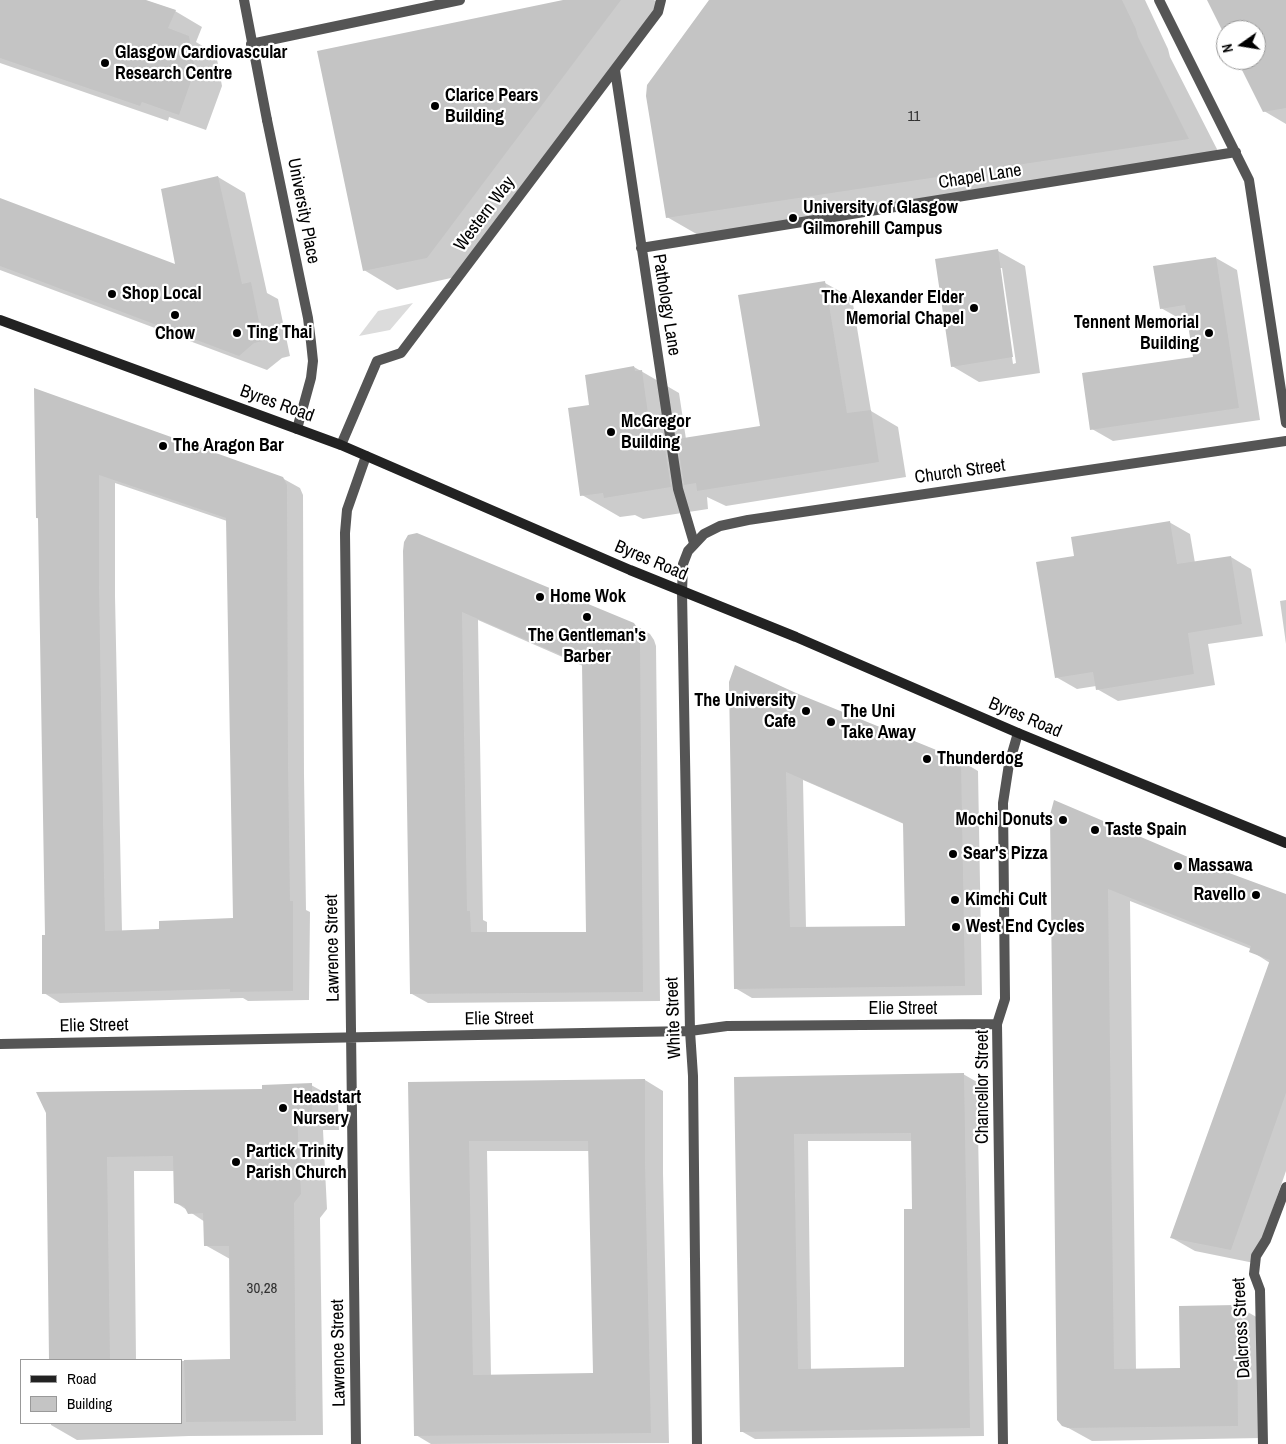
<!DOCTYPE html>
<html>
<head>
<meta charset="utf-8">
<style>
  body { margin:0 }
  #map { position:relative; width:1286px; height:1444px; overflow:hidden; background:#fff; font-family:"Archivo Narrow",sans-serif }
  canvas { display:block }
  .legend { position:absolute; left:20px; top:1359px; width:162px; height:65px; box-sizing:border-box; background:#fff; border:1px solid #999; margin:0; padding:6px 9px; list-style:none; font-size:15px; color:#000 }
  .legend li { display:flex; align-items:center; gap:10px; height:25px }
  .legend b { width:25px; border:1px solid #999 }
  .north { position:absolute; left:1216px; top:20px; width:50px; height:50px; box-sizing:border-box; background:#fff; border:1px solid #999; border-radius:50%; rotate:257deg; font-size:14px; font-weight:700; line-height:20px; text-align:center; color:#000 }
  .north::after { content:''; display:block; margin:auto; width:18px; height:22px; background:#000; clip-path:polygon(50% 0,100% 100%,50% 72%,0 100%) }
</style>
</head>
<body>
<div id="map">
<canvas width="1286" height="1444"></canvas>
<ul class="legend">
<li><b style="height:6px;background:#222"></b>Road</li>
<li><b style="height:14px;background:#c4c4c4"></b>Building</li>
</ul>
<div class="north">N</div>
</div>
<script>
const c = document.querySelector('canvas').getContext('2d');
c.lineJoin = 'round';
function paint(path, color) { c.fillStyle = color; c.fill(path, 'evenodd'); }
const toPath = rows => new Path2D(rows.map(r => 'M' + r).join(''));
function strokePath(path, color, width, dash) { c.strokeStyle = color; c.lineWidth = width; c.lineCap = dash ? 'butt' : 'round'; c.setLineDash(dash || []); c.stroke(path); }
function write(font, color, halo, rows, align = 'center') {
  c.font = font + ' "Archivo Narrow",sans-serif'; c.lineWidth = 4.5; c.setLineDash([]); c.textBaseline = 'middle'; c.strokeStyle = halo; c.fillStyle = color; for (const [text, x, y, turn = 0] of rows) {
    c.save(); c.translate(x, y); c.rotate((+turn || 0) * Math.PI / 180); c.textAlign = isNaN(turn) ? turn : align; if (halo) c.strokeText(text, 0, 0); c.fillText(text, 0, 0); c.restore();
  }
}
paint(toPath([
  [413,303,390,330,359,336,378,311]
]), '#dcdcdc');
paint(toPath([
  [0,0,143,0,175,11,202,27,196,42,216,54,222,86,206,130,169,117,168,121,0,63],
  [568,0,654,0,664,6,460,276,397,290,364,270],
  [715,0,1145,0,1168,49,1170,57,1221,157,700,236,667,217],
  [1209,0,1286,0,1286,124,1264,111,1239,60,1256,60,1256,30,1226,30,1226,35],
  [218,177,245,193,267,293,278,299,290,356,282,358,267,370,0,270,0,199,177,266],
  [998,251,1025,266,1040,373,979,382,952,366],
  [999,268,1002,268,1016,363,1013,364],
  [1216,258,1237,270,1260,420,1113,441,1092,429,1194,358,1188,319,1182,320,1161,308,1155,267],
  [825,283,852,298,871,411,898,427,906,477,726,506,707,497,708,509,643,519,635,515,620,517,582,495,590,406,634,367,679,393,686,439,761,427],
  [35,390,282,478,300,488,303,495,304,774,306,910,310,912,309,1000,248,1001,243,998,60,1003,44,993,46,936,40,519,37,518],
  [115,483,227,521,234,919,160,931,122,932,115,596],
  [1169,522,1190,534,1195,563,1231,557,1251,569,1263,636,1208,644,1215,685,1118,701,1097,689,1096,686,1077,689,1056,677,1075,557],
  [404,551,633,624,650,634,654,640,656,646,660,1001,428,1003,412,994],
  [478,620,583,666,588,933,487,933,487,922,483,920],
  [1286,600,1286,644,1280,601],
  [795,694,961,761,978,771,982,995,752,998,735,988],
  [803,780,904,824,906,928,806,928],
  [1051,815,1202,865,1286,895,1286,1171,1254,1263,1195,1251,1172,1238,1270,963,1251,951,1251,949,1130,901,1136,1370,1182,1370,1237,1306,1260,1319,1261,1438,1092,1441,1063,1425],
  [963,1074,977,1082,984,1436,755,1439,741,1431,735,1078],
  [808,1141,912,1141,913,1210,905,1368,811,1370],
  [645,1080,663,1091,663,1173,669,1443,431,1444,416,1435,409,1084],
  [487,1151,589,1151,594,1375,491,1376],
  [311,1085,338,1100,339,1130,323,1130,327,1209,320,1218,323,1435,189,1436,77,1440,51,1425,51,1423,181,1423,181,1361,231,1361,230,1259,205,1245,205,1222,175,1202,175,1171,134,1171,136,1360,50,1360,47,1112]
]), '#0003');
paint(toPath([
  [0,0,146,0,176,10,168,28,189,36,195,70,179,115,142,102,140,106,0,58],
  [563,0,621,0,427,258,363,271,317,51],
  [709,0,1122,0,1136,29,1138,37,1189,139,666,218,646,96,647,85],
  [1207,0,1286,0,1286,108,1263,112,1237,60,1256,60,1256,30,1226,30,1226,38],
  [218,176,242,284,251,282,263,341,254,343,239,356,0,266,0,198,175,264,161,189],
  [998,249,1013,357,951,367,935,259],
  [1216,257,1239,408,1090,430,1082,373,1193,357,1185,305,1160,309,1153,266],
  [825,281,847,413,871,410,879,462,697,491,696,483,684,485,677,439,760,426,738,295],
  [634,366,635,371,642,370,652,443,664,442,671,487,604,498,603,493,580,496,568,408,589,405,585,375],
  [34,388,283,477,287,485,288,763,290,901,293,901,293,991,230,992,230,989,42,994,42,935,45,935,38,518,36,518],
  [99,475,226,518,233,918,159,921,159,929,105,931,99,586],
  [1170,521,1177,564,1231,556,1242,624,1188,633,1194,674,1096,690,1093,672,1055,678,1036,562,1074,556,1071,537],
  [417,533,634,623,638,629,640,636,643,992,410,994,403,551,404,542,408,535],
  [462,612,582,664,586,932,471,932,470,911,467,911],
  [735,665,796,693,961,760,965,986,734,989,729,682],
  [786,772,903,823,905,926,790,927],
  [1054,800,1202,863,1286,894,1286,1093,1231,1250,1170,1238,1270,960,1249,952,1251,946,1108,889,1114,1369,1180,1368,1179,1306,1237,1305,1238,1426,1068,1428,1062,1426,1057,1420,1050,815],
  [964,1073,970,1428,740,1432,734,1077],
  [911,1133,912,1209,904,1209,904,1367,798,1369,794,1134],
  [645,1079,645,1162,651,1433,414,1436,408,1082],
  [469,1141,588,1141,593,1373,473,1375],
  [312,1083,312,1115,297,1115,301,1194,294,1203,296,1421,186,1422,184,1360,230,1359,229,1246,204,1246,203,1213,188,1214,184,1206,174,1203,173,1156,107,1157,110,1360,49,1360,46,1113,36,1092,262,1089,262,1085]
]), '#c4c4c4');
strokePath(toPath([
  [244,0,267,120],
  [1159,0,1249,180,1286,423],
  [251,44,460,0],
  [615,70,678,489,694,543],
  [641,248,1236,152],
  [341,445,377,361,401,353,658,12,661,0]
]), '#555', 10);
strokePath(toPath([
  [267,120,308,318,311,342,313,361,311,378,297,429],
  [682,592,690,1031,693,1076,697,1444],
  [0,1044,690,1031,727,1026,997,1024],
  [356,1444,345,533,347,510,366,456],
  [1003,1444,997,1024,1005,999,1003,803,1009,764,1018,733],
  [1263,1444,1260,1290,1254,1274,1256,1256,1266,1240,1286,1187]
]), '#555', 10);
strokePath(toPath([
  [682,592,683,564,688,551,704,534,720,526,748,520,1286,441]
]), '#555', 10);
strokePath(toPath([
  [0,320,341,445,630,570,796,637,1018,733,1286,843]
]), '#222', 10);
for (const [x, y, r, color] of [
  [105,63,5,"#000"],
  [435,106,5,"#000"],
  [793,218,5,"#000"],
  [112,294,5,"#000"],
  [974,308,5,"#000"],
  [175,315,5,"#000"],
  [237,333,5,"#000"],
  [1209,333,5,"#000"],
  [611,432,5,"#000"],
  [163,446,5,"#000"],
  [540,597,5,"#000"],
  [587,617,5,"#000"],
  [806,711,5,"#000"],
  [831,722,5,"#000"],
  [927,759,5,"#000"],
  [1063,820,5,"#000"],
  [1095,830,5,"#000"],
  [953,854,5,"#000"],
  [1178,866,5,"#000"],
  [1256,895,5,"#000"],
  [955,900,5,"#000"],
  [956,927,5,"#000"],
  [283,1108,5,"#000"],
  [236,1162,5,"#000"]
]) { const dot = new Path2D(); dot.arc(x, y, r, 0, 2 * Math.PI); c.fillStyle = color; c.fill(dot); strokePath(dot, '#fff', 2); }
write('15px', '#313131', null, [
  ["11",914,117],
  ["30,28",262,1289]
]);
write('bold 18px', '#000', '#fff', [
  ["Glasgow Cardiovascular",115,53],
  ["Research Centre",115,74],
  ["Clarice Pears",445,96],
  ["Building",445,117],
  ["University of Glasgow",803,208],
  ["Gilmorehill Campus",803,229],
  ["Shop Local",122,294],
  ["The Alexander Elder",964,298,"right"],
  ["Memorial Chapel",964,319,"right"],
  ["Tennent Memorial",1199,323,"right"],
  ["Building",1199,344,"right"],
  ["Ting Thai",247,333],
  ["Chow",175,334,"center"],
  ["McGregor",621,422],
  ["Building",621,443],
  ["The Aragon Bar",173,446],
  ["Home Wok",550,597],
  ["The Gentleman's",587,636,"center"],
  ["Barber",587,657,"center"],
  ["The University",796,701,"right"],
  ["Cafe",796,722,"right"],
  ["The Uni",841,712],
  ["Take Away",841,733],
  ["Thunderdog",937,759],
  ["Mochi Donuts",1053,820,"right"],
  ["Taste Spain",1105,830],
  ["Sear's Pizza",963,854],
  ["Massawa",1188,866],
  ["Ravello",1246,895,"right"],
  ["Kimchi Cult",965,900],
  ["West End Cycles",966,927],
  ["Headstart",293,1098],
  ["Nursery",293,1119],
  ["Partick Trinity",246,1152],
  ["Parish Church",246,1173]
], 'left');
write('18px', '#000', '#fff', [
  ["Chapel Lane",980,177,-9],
  ["University Place",303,211,79],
  ["Western Way",485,214,-53],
  ["Pathology Lane",666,305,81],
  ["Byres Road",277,404,20],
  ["Church Street",960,472,-8],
  ["Byres Road",651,561,23],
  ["Byres Road",1025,718,23],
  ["Lawrence Street",333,948,-91],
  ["Elie Street",903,1009],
  ["White Street",674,1018,-92],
  ["Elie Street",499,1019,-1],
  ["Elie Street",94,1026,-1],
  ["Chancellor Street",983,1087,-90],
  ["Dalcross Street",1242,1328,-93],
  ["Lawrence Street",339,1353,-91]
]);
</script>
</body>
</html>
